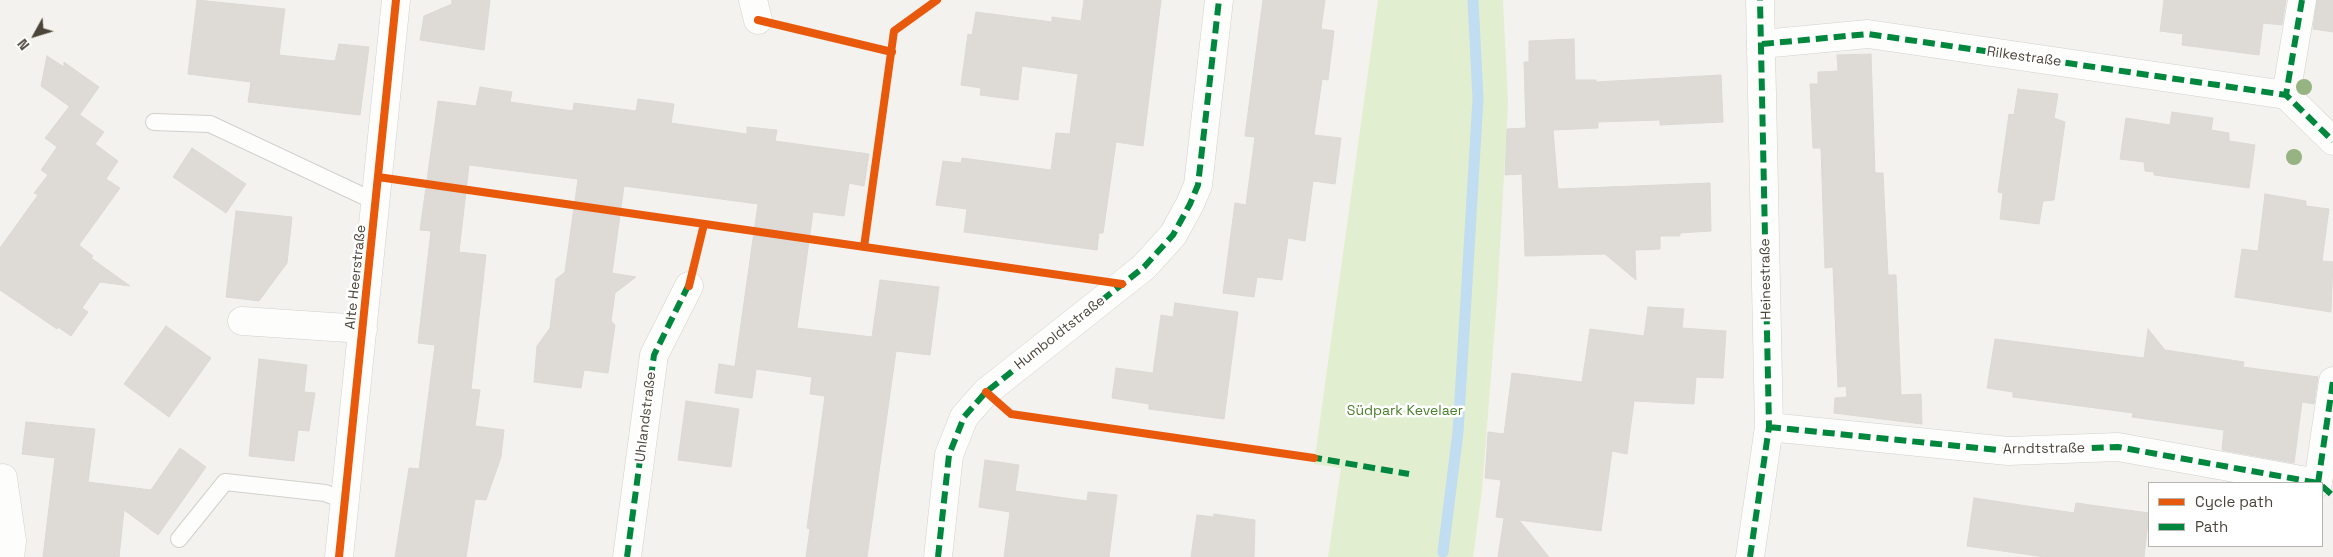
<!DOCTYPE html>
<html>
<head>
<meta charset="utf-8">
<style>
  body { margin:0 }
  #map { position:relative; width:2333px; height:557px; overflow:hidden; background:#f4f2ee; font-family:"Space Grotesk",sans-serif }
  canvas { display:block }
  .legend { position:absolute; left:2148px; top:482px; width:175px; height:65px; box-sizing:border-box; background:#fff; border:1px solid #b7b4b0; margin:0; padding:6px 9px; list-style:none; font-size:15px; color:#4b4439 }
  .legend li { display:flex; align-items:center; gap:10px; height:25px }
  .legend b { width:25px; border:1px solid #b7b4b0 }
  .north { position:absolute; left:10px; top:10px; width:50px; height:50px; -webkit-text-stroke:4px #fff; paint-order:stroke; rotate:231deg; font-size:14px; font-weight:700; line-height:20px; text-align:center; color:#4b4439 }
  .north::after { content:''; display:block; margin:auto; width:18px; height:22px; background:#4b4439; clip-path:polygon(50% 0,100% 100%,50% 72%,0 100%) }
</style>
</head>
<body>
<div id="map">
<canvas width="2333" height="557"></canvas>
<ul class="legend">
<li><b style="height:6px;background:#e8590c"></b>Cycle path</li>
<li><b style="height:6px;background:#00873e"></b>Path</li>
</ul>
<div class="north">N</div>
</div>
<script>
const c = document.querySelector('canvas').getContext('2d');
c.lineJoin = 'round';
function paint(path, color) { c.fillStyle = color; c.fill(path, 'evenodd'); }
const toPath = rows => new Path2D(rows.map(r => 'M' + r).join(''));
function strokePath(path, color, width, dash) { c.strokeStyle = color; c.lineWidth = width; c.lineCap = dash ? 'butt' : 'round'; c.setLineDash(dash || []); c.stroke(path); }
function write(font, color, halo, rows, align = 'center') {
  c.font = font + ' "Space Grotesk",sans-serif'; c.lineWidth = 5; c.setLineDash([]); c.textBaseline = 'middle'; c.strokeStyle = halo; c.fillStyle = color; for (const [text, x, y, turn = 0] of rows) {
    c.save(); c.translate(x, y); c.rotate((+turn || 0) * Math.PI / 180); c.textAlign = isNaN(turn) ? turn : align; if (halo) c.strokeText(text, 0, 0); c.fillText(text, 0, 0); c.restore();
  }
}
paint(toPath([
  [1378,0,1503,0,1508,103,1497,299,1482,490,1473,557,1328,557,1341,468,1314,464]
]), '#e1eecf');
strokePath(toPath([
  [1443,552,1458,432,1478,99,1473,0]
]), '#c0ddf1', 11);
const building = toPath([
  [197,0,285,9,279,55,335,61,339,44,369,47,360,115,248,102,251,82,188,74,197,0],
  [452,0,490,0,484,50,420,40,424,16,452,4,452,0],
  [1084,0,1161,0,1143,146,1116,142,1103,233,1099,233,1097,250,964,232,967,209,936,205,943,161,961,163,962,158,1051,170,1056,133,1070,134,1078,74,1022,66,1018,100,980,95,981,88,961,85,968,34,972,35,976,12,1052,22,1052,17,1081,21,1084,0],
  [1263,0,1325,0,1321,29,1334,31,1328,80,1322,79,1314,135,1341,138,1335,184,1313,181,1305,241,1288,238,1282,280,1257,277,1254,297,1223,293,1235,203,1246,205,1255,137,1245,136,1263,0],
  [2164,0,2286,0,2282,25,2263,23,2259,55,2182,45,2183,34,2160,31,2164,0],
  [2317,0,2333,0,2333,32,2313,29,2317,0],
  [1574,39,1575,80,1596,80,1596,82,1721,75,1723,122,1660,125,1660,120,1598,122,1598,128,1553,130,1558,189,1710,183,1711,231,1680,233,1680,236,1660,236,1660,249,1635,250,1636,280,1605,254,1525,256,1522,174,1505,175,1507,129,1526,128,1524,62,1529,62,1529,41,1574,39],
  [1871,54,1875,173,1883,173,1888,275,1896,275,1901,395,1921,394,1922,424,1834,413,1835,398,1847,397,1846,386,1838,387,1833,267,1825,268,1821,148,1813,148,1810,84,1818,84,1818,72,1838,71,1837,55,1871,54],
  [47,56,64,67,64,62,99,87,80,114,41,86,47,56],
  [480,87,512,92,510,102,573,111,574,103,636,111,638,99,674,104,671,123,747,134,747,127,777,130,775,141,869,154,864,186,849,183,844,216,813,212,797,328,872,337,880,280,939,287,930,355,896,351,867,557,806,557,810,529,807,528,825,396,810,394,812,377,735,366,758,204,624,186,612,273,636,277,615,293,611,321,615,325,608,373,584,370,581,388,534,382,537,346,550,328,556,279,565,272,578,179,469,165,459,252,486,255,471,389,480,390,475,426,504,430,501,457,486,500,475,499,466,557,395,557,409,468,419,469,435,345,418,343,431,231,420,230,438,101,476,106,480,87],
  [2018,89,2058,94,2054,118,2065,122,2054,200,2043,201,2039,224,2000,219,2003,193,1998,192,2009,114,2014,115,2018,89],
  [69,107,104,132,95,144,118,161,106,179,120,188,79,245,93,256,91,258,130,286,100,282,82,308,88,312,71,336,58,327,57,329,0,290,0,248,38,195,34,193,48,175,41,170,57,147,45,138,69,107],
  [2172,112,2213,118,2211,130,2229,133,2229,141,2255,145,2249,188,2154,175,2154,172,2145,171,2144,162,2120,159,2126,118,2170,125,2172,112],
  [192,148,246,184,226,213,173,177,192,148],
  [2265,194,2306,201,2306,206,2329,209,2322,261,2333,262,2331,312,2235,297,2242,249,2258,251,2265,194],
  [236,211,292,217,287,263,259,301,226,297,236,211],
  [1175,303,1238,312,1224,419,1149,409,1149,404,1112,398,1116,368,1153,373,1161,315,1173,317,1175,303],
  [1648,307,1684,309,1682,328,1726,331,1723,378,1696,377,1694,404,1634,401,1627,454,1612,451,1601,531,1519,520,1549,557,1498,557,1504,518,1496,517,1501,480,1485,478,1487,450,1488,432,1504,434,1512,373,1582,382,1590,329,1644,336,1648,307],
  [166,326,211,358,169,417,124,384,166,326],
  [2148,329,2165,350,2244,362,2243,367,2318,377,2314,404,2302,402,2294,463,2222,450,2224,430,2132,417,2133,413,2013,397,2013,392,1987,388,1995,339,2144,358,2148,329],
  [259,359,307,365,304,392,315,393,309,431,298,430,294,461,249,456,259,359],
  [719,364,756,370,752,398,715,393,719,364],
  [686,401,739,409,731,467,678,460,686,401],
  [26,422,95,429,88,482,151,490,180,448,206,467,158,535,124,510,119,557,43,557,55,458,22,454,26,422],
  [985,460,1019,465,1015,491,1087,501,1088,492,1117,495,1109,557,1004,557,1010,512,979,507,985,460],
  [1974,498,2074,513,2076,503,2149,513,2144,557,2045,557,1967,546,1974,498],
  [1214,514,1255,520,1254,557,1191,557,1197,515,1214,517,1214,514]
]);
paint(building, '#dedbd6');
strokePath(building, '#dcd9d4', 1);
const lane = toPath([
  [154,122,210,124,376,202],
  [179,539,225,482,325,493,346,501]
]);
const street = toPath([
  [753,0,758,20],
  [2302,0,2286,95,2333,141],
  [1762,44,1868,34,2286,95],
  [242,321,363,329],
  [1769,427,2008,451,2118,447,2318,483],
  [3,478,12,541,10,557],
  [2318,483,2333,381],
  [339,557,396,0],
  [627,557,654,355,689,286],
  [938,557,949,455,964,417,986,392,1144,267,1173,235,1190,204,1198,185,1219,0],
  [1750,557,1769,427,1760,0]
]);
strokePath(lane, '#d2d0cb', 18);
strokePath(street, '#d2d0cb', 29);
strokePath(lane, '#fdfdfc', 16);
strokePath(street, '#fdfdfc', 28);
strokePath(toPath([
  [2302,0,2286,95,2333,141],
  [1762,44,1868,34,2286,95],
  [1769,427,2008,451,2118,447,2318,483],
  [1310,457,1409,474],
  [2318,483,2333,381],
  [2322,486,2333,496],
  [627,557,654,355,690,282],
  [938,557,949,455,964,417,986,392,1144,267,1173,235,1190,204,1198,185,1219,0],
  [1750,557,1769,427,1760,0]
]), '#00873e', 6, [12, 6]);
strokePath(toPath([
  [758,20,892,52],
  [378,177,1122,284],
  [864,247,894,31,937,0],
  [689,286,704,224],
  [986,392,1011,414,1314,458],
  [339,557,396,0]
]), '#e8590c', 8);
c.fillStyle = '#96b382';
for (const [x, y] of [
  [2304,87],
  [2294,157]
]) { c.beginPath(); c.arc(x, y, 8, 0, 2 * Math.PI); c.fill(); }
write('14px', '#4b4439', '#fff', [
  ["Rilkestraße",2024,57,8],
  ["Alte Heerstraße",356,277,-84],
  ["Heinestraße",1766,279,-91],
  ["Humboldtstraße",1060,333,-38],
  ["Uhlandstraße",646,417,-83],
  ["Arndtstraße",2044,449,-1]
]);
write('14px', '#4a7f2a', '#fff', [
  ["Südpark Kevelaer",1405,411]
]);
</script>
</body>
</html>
